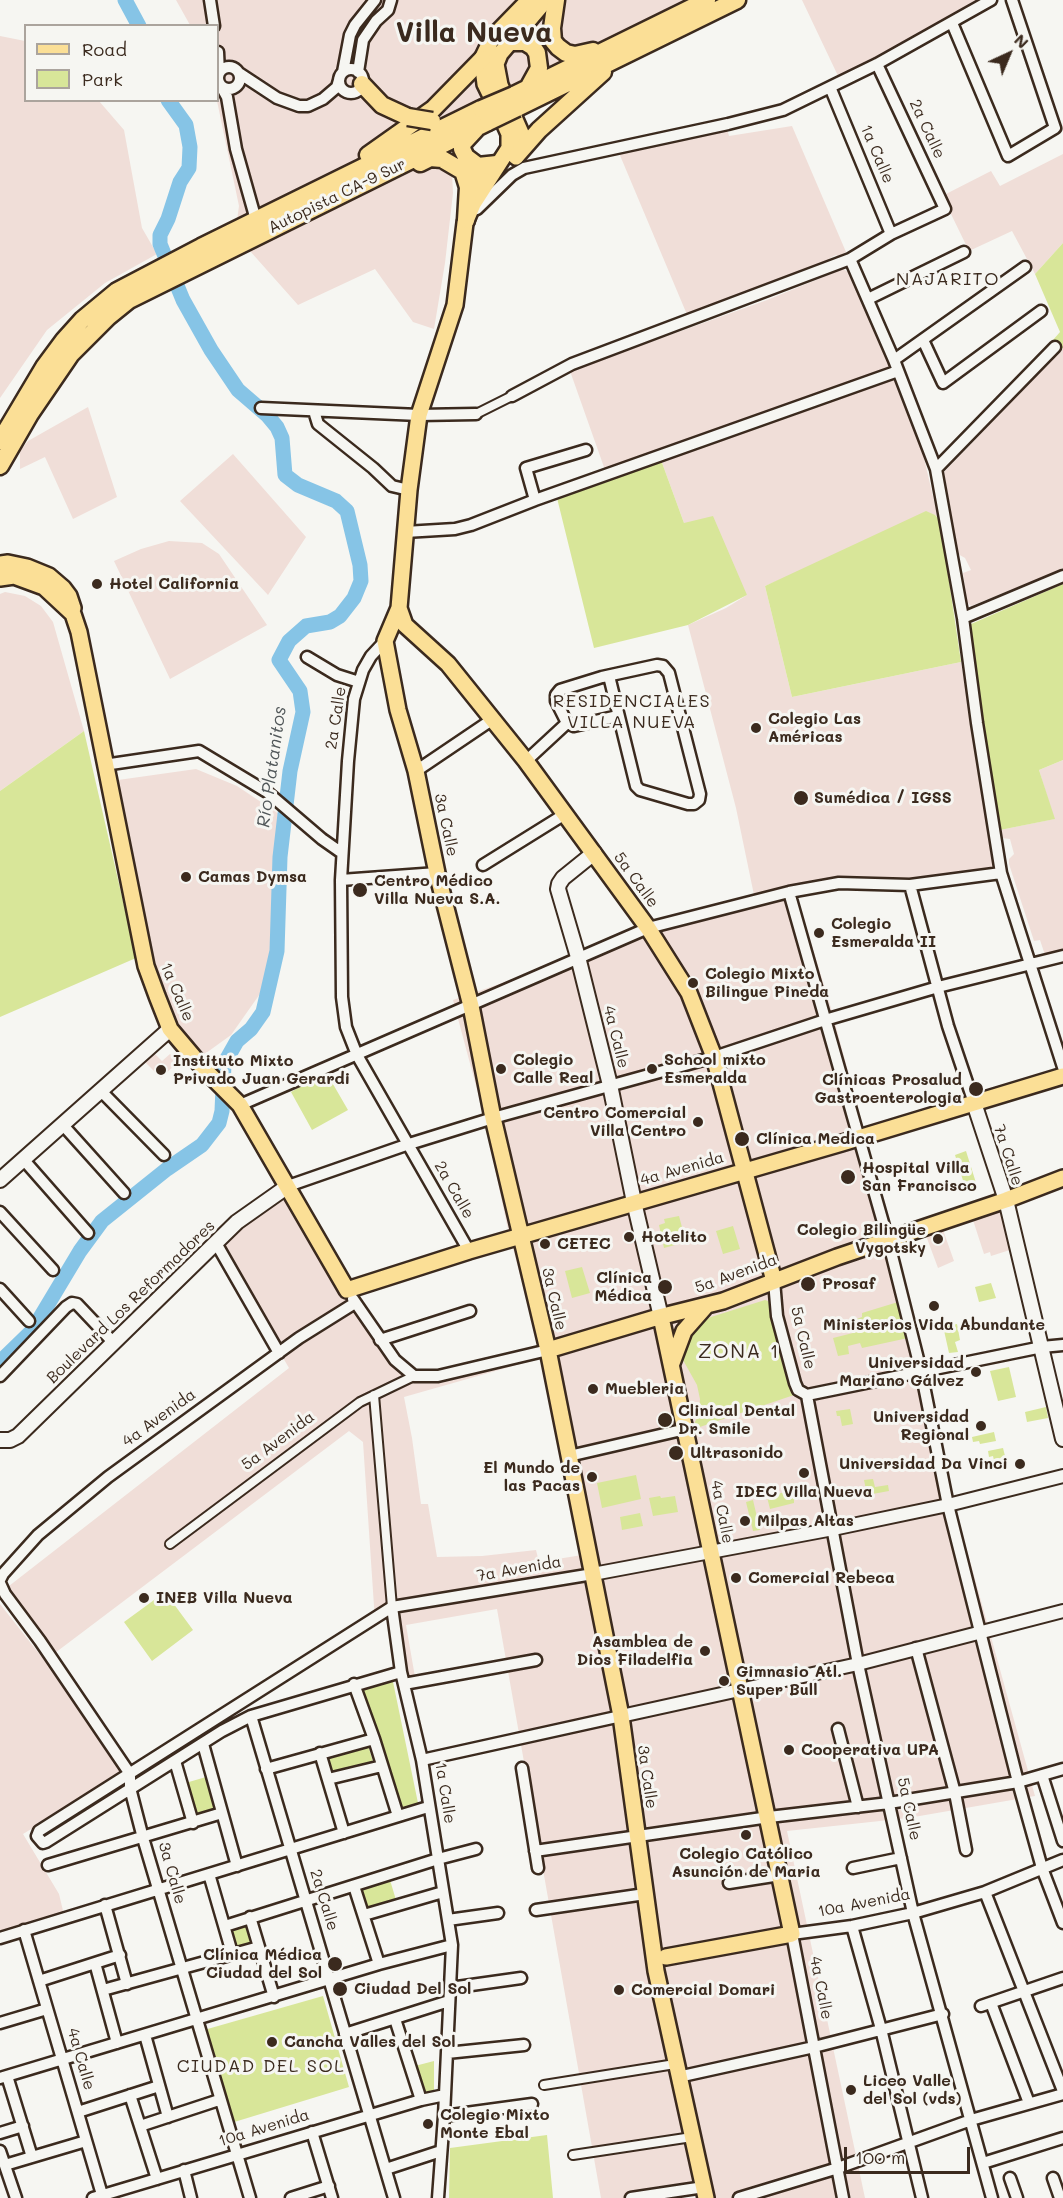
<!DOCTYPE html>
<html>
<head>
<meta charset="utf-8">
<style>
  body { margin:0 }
  #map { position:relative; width:1063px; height:2198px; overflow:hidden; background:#f6f6f2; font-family:Mali,sans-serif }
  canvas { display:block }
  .legend { position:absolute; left:24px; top:24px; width:195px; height:78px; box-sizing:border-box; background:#f6f6f2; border:2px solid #aba49d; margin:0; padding:8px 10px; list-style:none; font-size:18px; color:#3b2a1e }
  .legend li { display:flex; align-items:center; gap:12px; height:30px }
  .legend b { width:30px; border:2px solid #aba49d }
  .north { position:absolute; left:979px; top:24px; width:60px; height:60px; -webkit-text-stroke:4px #f6f6f2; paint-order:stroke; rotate:44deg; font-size:16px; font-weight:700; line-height:24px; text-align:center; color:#3b2a1e }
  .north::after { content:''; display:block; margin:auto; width:21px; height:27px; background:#3b2a1e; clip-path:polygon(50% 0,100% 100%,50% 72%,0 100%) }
  .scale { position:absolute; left:844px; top:2147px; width:126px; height:27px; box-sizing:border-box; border:3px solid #3b2a1e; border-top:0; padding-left:8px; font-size:18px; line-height:21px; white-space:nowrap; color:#3b2a1e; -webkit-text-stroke:4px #f6f6f2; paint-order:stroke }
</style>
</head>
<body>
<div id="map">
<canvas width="1063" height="2198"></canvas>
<ul class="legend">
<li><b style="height:8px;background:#fbdf96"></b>Road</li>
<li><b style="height:16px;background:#d8e699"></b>Park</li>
</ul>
<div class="north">N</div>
<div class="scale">100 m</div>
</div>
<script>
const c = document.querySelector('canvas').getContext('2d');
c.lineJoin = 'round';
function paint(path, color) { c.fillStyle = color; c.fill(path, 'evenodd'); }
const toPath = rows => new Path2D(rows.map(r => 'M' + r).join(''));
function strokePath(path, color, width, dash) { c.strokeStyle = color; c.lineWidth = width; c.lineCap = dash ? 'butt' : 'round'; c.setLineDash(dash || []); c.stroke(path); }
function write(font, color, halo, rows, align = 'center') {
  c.font = font + ' Mali,sans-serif'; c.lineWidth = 6; c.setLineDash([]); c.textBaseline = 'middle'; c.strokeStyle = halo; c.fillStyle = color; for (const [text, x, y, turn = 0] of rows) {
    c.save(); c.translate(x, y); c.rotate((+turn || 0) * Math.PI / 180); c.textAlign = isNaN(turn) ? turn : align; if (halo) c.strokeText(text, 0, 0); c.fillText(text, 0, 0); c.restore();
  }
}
paint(toPath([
  [176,0,726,0,234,242,239,206,217,101,218,26,190,25],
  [802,0,981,0,839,78],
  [0,36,25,41,26,100,99,101,124,130,142,228,157,254,105,283,47,330,0,398],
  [792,126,846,252,838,257,836,255,830,258,826,263,688,317,619,153,727,129,729,136],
  [1063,154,1063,243,1035,274,1012,231,969,251,950,212,950,203,944,195,991,171,1000,186],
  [424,164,446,167,452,173,453,193,445,263,434,329,413,322,375,269,298,305,250,251],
  [843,269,850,273,892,369,605,470,570,371,767,300],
  [1063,348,1063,569,971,606,967,602,963,573,971,570,965,558,958,554,944,472,1056,356,1059,350],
  [893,377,920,441,938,518,935,515,765,586,792,697,961,662,989,829,996,862,994,870,909,880,828,879,785,887,754,895,736,808,688,625,726,608,747,595,684,523,661,460],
  [88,407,117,497,73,519,45,457,20,469,20,451,28,441],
  [233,454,306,537,268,595,180,501],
  [169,541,202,543,219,554,267,625,170,679,114,561,141,549],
  [5,592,25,596,41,606,53,622,84,731,0,791,0,594],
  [1063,760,1063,950,1045,955,1040,940,1034,941,1009,864,1009,859,1014,854,1010,839,1001,838,1000,830,1054,819,1039,770],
  [196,769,237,786,285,818,285,918,269,981,231,1035,195,1061,176,1038,151,966,111,781],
  [796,894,831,1008,926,1362,952,1496,1035,1796,908,1818,787,1831,865,2198,714,2198,712,2192,662,2198,601,2198,497,1609,406,1625,415,1677,401,1681,391,1610,375,1621,363,1442,349,1431,47,1659,0,1593,289,1368,212,1237,282,1193,282,1183,348,1302,366,1329,395,1365,426,1379,540,1353,507,1225,483,1112,453,1000,652,931],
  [541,1358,560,1457,582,1555,539,1562,536,1550,482,1556,437,1557,428,1504,421,1504,412,1438,404,1397],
  [153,1052,162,1061,170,1054,178,1062,161,1078,144,1061],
  [1002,1207,1013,1249,991,1256,990,1252,984,1254,972,1217],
  [942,1227,954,1261,938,1268,925,1233],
  [0,1604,52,1670,125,1772,23,1834,59,1894,65,1919,0,1936]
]), '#f0ded8');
paint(toPath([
  [1063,243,1063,348,1059,350,1053,340,1060,332,1035,274],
  [661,460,684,523,713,516,747,595,688,625,594,648,557,498,607,482,607,479],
  [926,511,935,515,940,520,961,662,792,697,765,586],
  [1063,584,1063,760,1039,770,1055,819,1000,830,981,723,971,624],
  [84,731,136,958,0,1017,0,791],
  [326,1072,348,1110,312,1130,291,1092],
  [966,1151,977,1186,966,1190,955,1155],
  [679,1216,686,1242,664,1248,659,1225,665,1223,664,1219],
  [733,1226,740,1249,723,1254,716,1231],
  [582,1267,590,1293,572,1298,565,1271],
  [991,1283,996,1298,979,1302,975,1287],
  [765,1300,768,1301,771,1308,794,1395,691,1430,699,1414,700,1399,697,1385,683,1360,683,1355,689,1336,701,1322,711,1317],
  [898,1302,908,1338,862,1348,860,1343,848,1346,849,1354,838,1356,833,1338,857,1332,854,1320,862,1317,862,1313],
  [957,1324,960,1340,955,1342,958,1352,949,1353,943,1326],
  [1009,1367,1016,1397,998,1401,990,1371],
  [1046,1407,1048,1418,1027,1422,1025,1412],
  [850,1409,853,1424,842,1426,840,1416,837,1416,836,1411],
  [994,1432,996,1441,980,1444,979,1441,973,1442,972,1437],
  [1003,1448,1005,1456,1000,1458,1001,1463,995,1465,993,1456,989,1457,988,1451],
  [636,1475,641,1499,602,1508,597,1483],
  [873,1479,875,1487,888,1485,889,1491,867,1495,864,1480],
  [803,1483,806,1497,794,1500,794,1503,770,1509,767,1497,792,1490,791,1484],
  [660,1496,661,1498,675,1496,678,1512,653,1516,649,1498],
  [753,1500,760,1530,753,1531,746,1502],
  [640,1513,643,1526,622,1530,620,1517],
  [165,1592,193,1630,152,1661,124,1622],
  [392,1677,418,1803,396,1811,360,1686],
  [368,1745,374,1765,332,1776,326,1756],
  [206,1777,216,1809,192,1816,182,1784],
  [390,1880,396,1900,366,1909,360,1889],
  [246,1921,253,1943,230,1950,223,1928],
  [323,1996,349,2087,231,2123,204,2030],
  [434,2061,434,2095,421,2098,411,2067],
  [547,2135,553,2198,449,2198,450,2148]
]), '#d8e699');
strokePath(toPath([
  [125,0,139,26],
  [0,1362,32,1331,80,1251,102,1221,167,1169,202,1145,219,1123,222,1111,224,1064,237,1041,251,1029,263,1012,277,951,280,857,290,771,303,712,300,691,279,660,289,641,306,626,330,622,340,616,354,598,361,581,360,565,347,511,336,501,298,485,285,475,282,438,277,427,267,415,238,390,211,350,183,300,160,244,160,235,168,219,180,182,189,168,190,147,186,125,168,100]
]), '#86c4e6', 15);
const pedestrian = toPath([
  [476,414,512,396],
  [374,1395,392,1607],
  [170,1544,360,1402,414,1376],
  [544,2085,675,2064],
  [573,2155,692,2137]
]);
const minor = toPath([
  [210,0,214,26],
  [952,23,1008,156,1055,128,1012,0],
  [218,52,219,73],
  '218 78a11 11 0 1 1 22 0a11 11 0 1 1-22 0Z',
  '339 81a12 12 0 1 1 24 0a12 12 0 1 1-24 0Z',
  [343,72,350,35,355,25,375,0],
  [358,72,363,40,376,21,388,10,391,0],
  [239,73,277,98,299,106,308,106,323,99,337,87,339,80],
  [221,86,227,97,236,149,256,220],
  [830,87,891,234],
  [470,211,477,209,512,175,524,168,728,124,783,110,877,64,991,0],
  [850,259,894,360,936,469,963,618,977,723,1001,873,1063,1067],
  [868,299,964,252],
  [923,340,943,383,1041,311],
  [894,360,1025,267],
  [512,396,572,364,850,259,891,234,945,209,877,64],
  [261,408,419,415,476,414],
  [314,411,318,424,373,468,392,486,409,490],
  [936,469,1055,347],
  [535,500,526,468,586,450],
  [405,532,455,529,471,525,535,500,898,371],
  [963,618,1063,576],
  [385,641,371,656,363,670,354,699,348,761,341,880,342,997,346,1027,357,1055,469,1251],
  [307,657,337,675,359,682],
  [567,723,556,701,556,695,560,690,602,677,657,665,663,666,669,673,700,794,699,800,694,804,688,804,640,790,636,786,609,676],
  [567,723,574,726,618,716],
  [526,761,567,723],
  [104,765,199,751,267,792,322,839,342,853],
  [416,771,493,719],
  [483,865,565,814],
  [341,880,437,873],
  [910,885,948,1026,974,1103],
  [789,892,888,1240,921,1371,948,1505,1018,1782,1042,1868,1063,1923],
  [100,1090,164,1155],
  [240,1105,648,928,789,892,839,883,910,885,1001,873],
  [62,1124,124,1193],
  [23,1159,88,1233],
  [288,1186,406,1145,493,1118,714,1057,825,1020,938,987,1063,956],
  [0,1212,53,1270],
  [216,1243,279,1353],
  [774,1281,777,1316,795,1383,798,1390,807,1395,808,1401,858,1664,913,1913,992,2198],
  [0,1289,29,1321],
  [353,1299,395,1360,414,1376,438,1376,548,1350],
  [380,1340,470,1311],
  [0,1376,66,1307,72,1303,77,1304,113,1342],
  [807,1395,1042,1347,1063,1345],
  [569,1456,686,1429],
  [0,1580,3,1574,38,1535,108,1477,299,1338,355,1303],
  [0,1583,5,1594,40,1641,130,1774,130,1788,143,1838,250,2198],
  [392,1607,401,1672,422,1760,452,1945,444,2116,438,2198],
  [916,1648,955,1793,966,1850],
  [401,1672,251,1716,222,1731,46,1842,43,1843,37,1836,39,1831,392,1607,593,1574],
  [354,1684,374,1739,398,1816],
  [404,1684,536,1660],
  [251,1716,394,2198],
  [838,1729,858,1807],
  [203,1744,237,1866],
  [320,1753,344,1833],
  [422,1760,621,1716],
  [175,1761,193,1823],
  [522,1768,538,1868],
  [266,1769,374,1739],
  [1042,1775,1063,1841],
  [328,1779,382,1766],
  [535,1851,769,1817,889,1803,1018,1782,1063,1769],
  [48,1865,222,1813],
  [853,1868,901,1858],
  [209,1874,232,1953],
  [729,1883,780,1875],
  [354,1886,379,1964],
  [985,1892,1063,2091],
  [105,1905,127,1984],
  [536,1910,645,1894],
  [364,1915,443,1892],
  [250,1917,274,1997],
  [448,1920,498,1913],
  [225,1926,438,1859,476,1849],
  [852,1926,881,2029,922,2198],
  [24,1930,103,2198],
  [0,1938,428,1807],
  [95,1963,117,2043],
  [39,1981,120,1955],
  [450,1988,521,1978],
  [103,1990,259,1947],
  [991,2003,1029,2103],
  [981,2006,1063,1978],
  [395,2019,421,2100],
  [0,2023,47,2009],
  [345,2034,449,2001],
  [145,2035,168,2117],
  [447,2053,524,2045],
  [7,2076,32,2157],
  [678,2077,814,2047,943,2014],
  [0,2078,379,1964,452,1945],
  [130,2095,157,2179],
  [78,2112,159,2086],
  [444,2116,532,2104],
  [140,2126,219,2100],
  [312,2132,332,2198],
  [0,2133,23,2126],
  [0,2151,16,2198],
  [983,2163,1063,2138],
  [5,2165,86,2141],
  [386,2169,441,2151],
  [184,2170,191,2198],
  [1010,2178,1017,2198],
  [1053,2178,1060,2198],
  [93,2198,421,2100,445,2095],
  [291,2198,329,2186],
  [631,2198,704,2187],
  [739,2198,838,2168,971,2120,1063,2094],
  [843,2198,792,1934,852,1926,913,1913,985,1892,1063,1860]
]);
const tertiary = toPath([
  [593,1574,833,1529,948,1505,1063,1476],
  [621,1716,858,1664,1063,1611]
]);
const secondary = toPath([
  [594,853,563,878,559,884,558,889,578,957,610,1085,634,1202,661,1317],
  [974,1103,1006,1200,1063,1439],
  [0,1180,170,1029],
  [0,1440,10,1440,18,1436,237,1222,288,1186]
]);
const primary = toPath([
  [529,0,492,38,482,59,485,84,505,125,509,134,509,148,473,204,465,223,455,305,419,415,409,490,399,608,385,641,398,710,416,771,437,873,471,1006,493,1118,548,1350,621,1716,656,1971,706,2198],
  [516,157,520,147,521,133,500,85,496,64,500,54,546,0],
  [0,564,8,563,27,567,49,576,63,588,69,596,73,608],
  [0,578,14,576,44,587,73,614,79,632,146,966,157,996,170,1029,203,1068,240,1105,347,1290,469,1251,842,1143,1063,1076],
  [399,608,405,625,448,664,526,761,648,928,689,993,714,1057,774,1281],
  [661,1317,792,1934,666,1957],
  [548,1350,655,1318,723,1301,837,1257,1006,1200,1063,1178],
  [672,1363,684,1331,706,1306]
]);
const trunk = toPath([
  [556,0,552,28,553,41,558,47,566,53,575,55,593,51],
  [510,42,525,42,533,47,537,53,539,68,528,88],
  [362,84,382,105,408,117],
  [514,95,707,0],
  [517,108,737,0],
  [476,129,463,143,462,149,466,157,478,166,497,164],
  [368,155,433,109,482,59],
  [517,155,539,130,603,72],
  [420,163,430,158,442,159,471,176,486,182],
  [463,171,468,187,466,220],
  [0,441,44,367,64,340,82,320,117,291,201,247,481,109],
  [0,466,30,414,71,354,108,317,129,300,488,122]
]);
strokePath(pedestrian, '#3b2a1e', 12);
strokePath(minor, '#3b2a1e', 15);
strokePath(tertiary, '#3b2a1e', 16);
strokePath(secondary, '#3b2a1e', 18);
strokePath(primary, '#3b2a1e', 20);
strokePath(trunk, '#3b2a1e', 21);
strokePath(pedestrian, '#f6f6f2', 8);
strokePath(minor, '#f6f6f2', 10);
strokePath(tertiary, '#f6f6f2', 12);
strokePath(secondary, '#f6f6f2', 14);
strokePath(primary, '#fbdf96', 15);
strokePath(trunk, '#fbdf96', 16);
const trunkBridge = toPath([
  [481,109,514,95],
  [408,117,432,121],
  [488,122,517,108]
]);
strokePath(trunkBridge, '#3b2a1e', 21, []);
strokePath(trunkBridge, '#fbdf96', 16);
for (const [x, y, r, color] of [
  [97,584,6,"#3b2a1e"],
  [756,728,6,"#3b2a1e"],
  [801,798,8,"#3b2a1e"],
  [186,877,6,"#3b2a1e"],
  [360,890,8,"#3b2a1e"],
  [819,933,6,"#3b2a1e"],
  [693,983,6,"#3b2a1e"],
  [501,1069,6,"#3b2a1e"],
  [652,1069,6,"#3b2a1e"],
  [161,1070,6,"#3b2a1e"],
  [976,1089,8,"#3b2a1e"],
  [698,1122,6,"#3b2a1e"],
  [742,1139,8,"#3b2a1e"],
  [848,1177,8,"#3b2a1e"],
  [629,1237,6,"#3b2a1e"],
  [938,1239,6,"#3b2a1e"],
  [545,1244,6,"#3b2a1e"],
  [808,1284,8,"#3b2a1e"],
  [665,1287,8,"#3b2a1e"],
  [934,1306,6,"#3b2a1e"],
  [976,1372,6,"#3b2a1e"],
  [593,1389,6,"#3b2a1e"],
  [665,1420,8,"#3b2a1e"],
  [981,1426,6,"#3b2a1e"],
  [676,1453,8,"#3b2a1e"],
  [1020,1464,6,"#3b2a1e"],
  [804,1473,6,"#3b2a1e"],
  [592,1477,6,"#3b2a1e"],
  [745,1521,6,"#3b2a1e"],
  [736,1578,6,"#3b2a1e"],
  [144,1598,6,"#3b2a1e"],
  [705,1651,6,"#3b2a1e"],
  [724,1681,6,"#3b2a1e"],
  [789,1750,6,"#3b2a1e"],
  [746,1835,6,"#3b2a1e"],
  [335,1964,8,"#3b2a1e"],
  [340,1989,8,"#3b2a1e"],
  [619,1990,6,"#3b2a1e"],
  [272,2042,6,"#3b2a1e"],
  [851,2090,6,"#3b2a1e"],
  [428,2124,6,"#3b2a1e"]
]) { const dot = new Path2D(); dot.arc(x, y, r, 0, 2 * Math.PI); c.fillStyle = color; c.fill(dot); strokePath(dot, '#f6f6f2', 2); }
write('16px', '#3b2a1e', '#f6f6f2', [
  ["2a Calle",927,129,65],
  ["1a Calle",877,154,67],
  ["Autopista CA-9 Sur",337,196,-26],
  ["2a Calle",336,718,-81],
  ["3a Calle",446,825,78],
  ["5a Calle",636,880,54],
  ["1a Calle",177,992,67],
  ["4a Calle",616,1037,76],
  ["7a Calle",1008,1155,72],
  ["4a Avenida",682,1169,-16],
  ["2a Calle",454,1190,60],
  ["5a Avenida",736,1274,-20],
  ["3a Calle",554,1299,77],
  ["Boulevard Los Reformadores",131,1302,-44],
  ["5a Calle",803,1338,77],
  ["4a Avenida",159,1418,-36],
  ["5a Avenida",278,1441,-37],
  ["4a Calle",722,1512,79],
  ["7a Avenida",519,1569,-10],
  ["3a Calle",647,1777,82],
  ["1a Calle",445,1793,81],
  ["5a Calle",909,1809,78],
  ["3a Calle",172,1873,74],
  ["2a Calle",324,1900,73],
  ["10a Avenida",864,1903,-11],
  ["4a Calle",821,1988,79],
  ["4a Calle",81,2059,74],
  ["10a Avenida",264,2128,-17]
]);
write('bold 16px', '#3b2a1e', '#f6f6f2', [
  ["Hotel California",109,584],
  ["Colegio Las",768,719],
  ["Américas",768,737],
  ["Sumédica / IGSS",814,798],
  ["Camas Dymsa",198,877],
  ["Centro Médico",374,881],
  ["Villa Nueva S.A.",374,899],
  ["Colegio",831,924],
  ["Esmeralda II",831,942],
  ["Colegio Mixto",705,974],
  ["Bilingue Pineda",705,992],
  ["Colegio",513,1060],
  ["Calle Real",513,1078],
  ["School mixto",664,1060],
  ["Esmeralda",664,1078],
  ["Instituto Mixto",173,1061],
  ["Privado Juan Gerardi",173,1079],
  ["Clínicas Prosalud",962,1080,"right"],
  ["Gastroenterologia",962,1098,"right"],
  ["Centro Comercial",686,1113,"right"],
  ["Villa Centro",686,1131,"right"],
  ["Clínica Medica",756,1139],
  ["Hospital Villa",862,1168],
  ["San Francisco",862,1186],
  ["Colegio Bilingüe",926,1230,"right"],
  ["Vygotsky",926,1248,"right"],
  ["Hotelito",641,1237],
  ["CETEC",557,1244],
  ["Clínica",652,1278,"right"],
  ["Médica",652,1296,"right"],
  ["Prosaf",822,1284],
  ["Ministerios Vida Abundante",934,1325,"center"],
  ["Universidad",964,1363,"right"],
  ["Mariano Gálvez",964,1381,"right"],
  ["Muebleria",605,1389],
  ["Clinical Dental",678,1411],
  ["Dr. Smile",678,1429],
  ["Universidad",969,1417,"right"],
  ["Regional",969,1435,"right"],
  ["Ultrasonido",690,1453],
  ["Universidad Da Vinci",1008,1464,"right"],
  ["El Mundo de",580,1468,"right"],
  ["las Pacas",580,1486,"right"],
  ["IDEC Villa Nueva",804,1492,"center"],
  ["Milpas Altas",757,1521],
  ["Comercial Rebeca",748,1578],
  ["INEB Villa Nueva",156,1598],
  ["Asamblea de",693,1642,"right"],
  ["Dios Filadelfia",693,1660,"right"],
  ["Gimnasio Atl.",736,1672],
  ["Super Bull",736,1690],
  ["Cooperativa UPA",801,1750],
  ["Colegio Católico",746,1854,"center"],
  ["Asunción de Maria",746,1872,"center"],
  ["Clínica Médica",322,1955,"right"],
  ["Ciudad del Sol",322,1973,"right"],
  ["Ciudad Del Sol",354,1989],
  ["Comercial Domari",631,1990],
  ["Cancha Valles del Sol",284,2042],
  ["Liceo Valle",863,2081],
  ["del Sol (vds)",863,2099],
  ["Colegio Mixto",440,2115],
  ["Monte Ebal",440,2133]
], 'left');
c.letterSpacing = '1.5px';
write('18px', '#3b2a1e', '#f6f6f2', [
  ["NAJARITO",948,279],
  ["RESIDENCIALES",632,701],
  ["VILLA NUEVA",632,722],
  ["CIUDAD DEL SOL",261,2066]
]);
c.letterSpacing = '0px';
write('italic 18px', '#52585a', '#f6f6f2', [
  ["Río Platanitos",272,767,-82]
]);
c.letterSpacing = '1.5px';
write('20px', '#3b2a1e', '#f6f6f2', [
  ["ZONA 1",739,1352]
]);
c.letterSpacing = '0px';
write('bold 28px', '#3b2a1e', '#f6f6f2', [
  ["Villa Nueva",474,33]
]);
</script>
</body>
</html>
